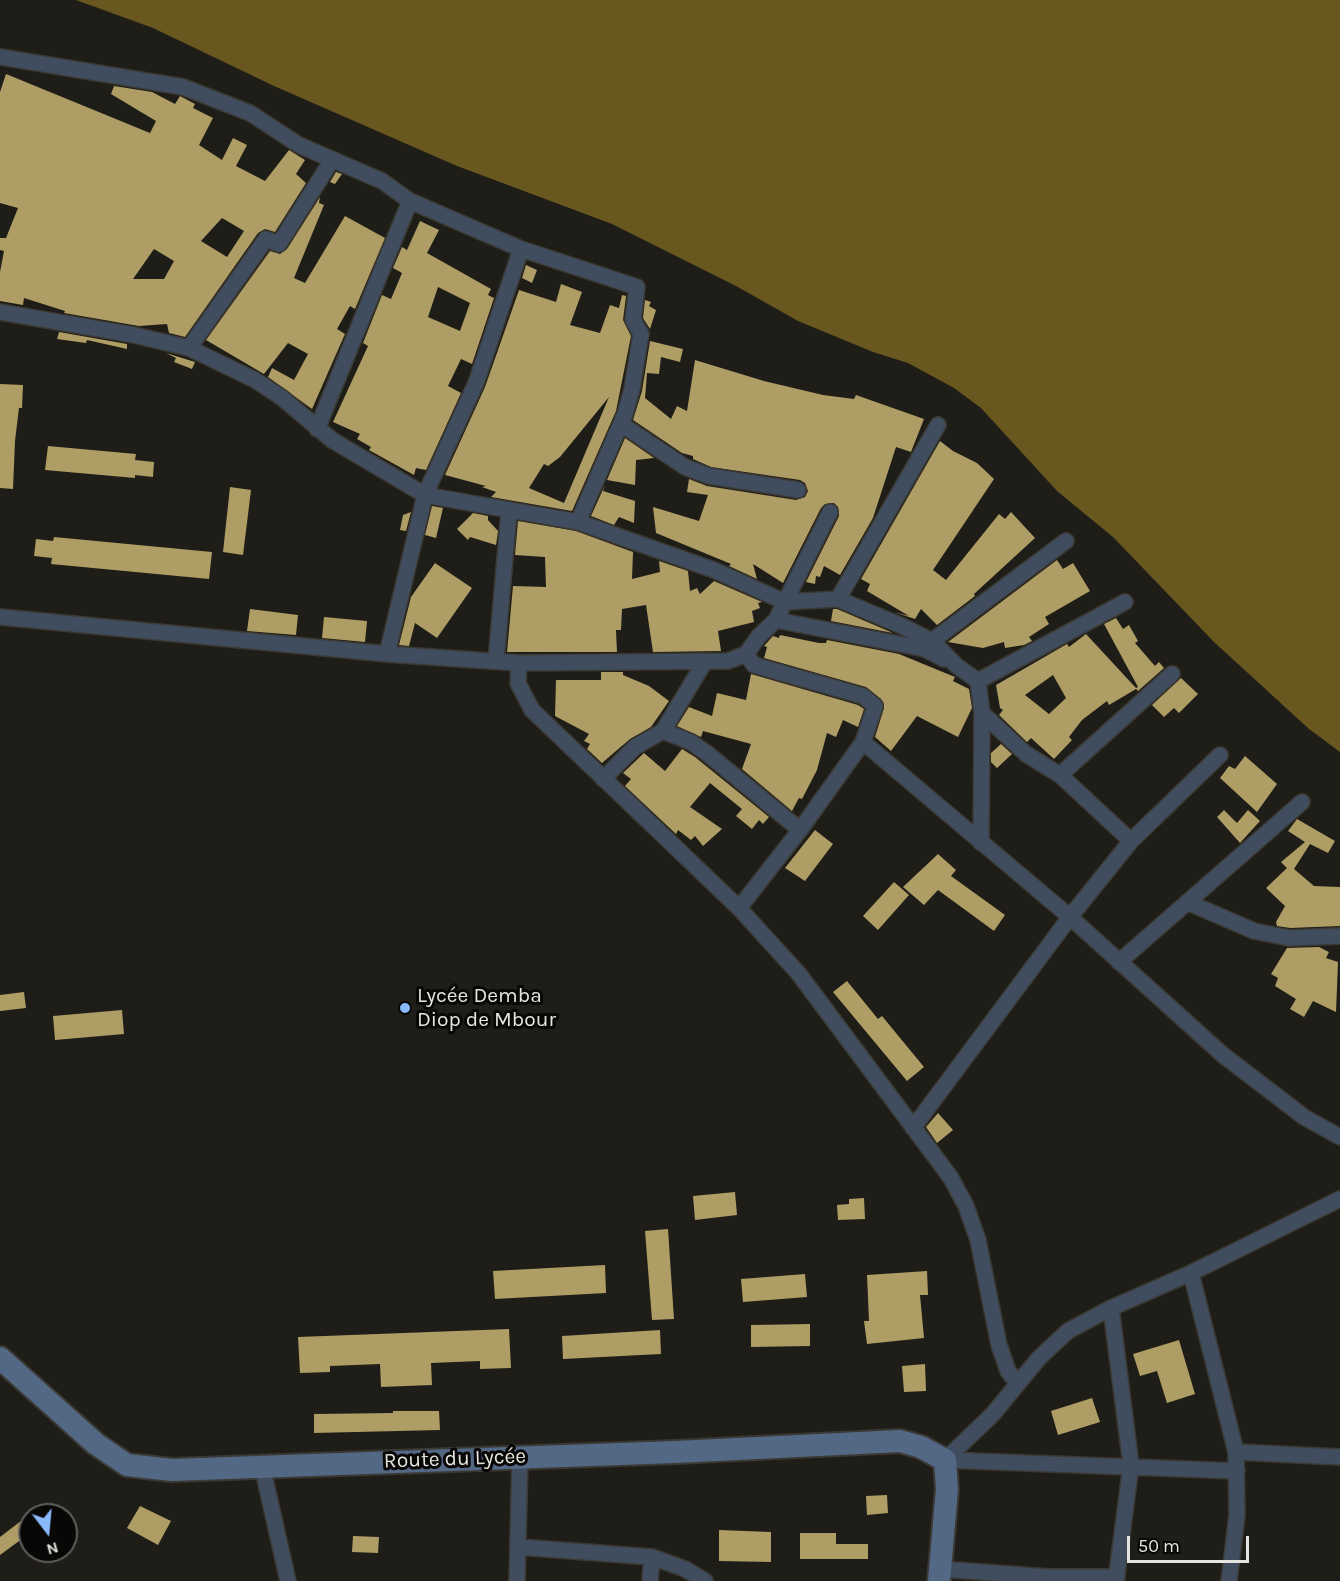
<!DOCTYPE html>
<html>
<head>
<meta charset="utf-8">
<style>
  body { margin:0 }
  #map { position:relative; width:1340px; height:1581px; overflow:hidden; background:#1f1d17; font-family:Karla,sans-serif }
  canvas { display:block }
  .north { position:absolute; left:18px; top:1503px; width:60px; height:60px; box-sizing:border-box; background:#080705; border:2px solid #605f5d; border-radius:50%; rotate:164deg; font-size:16px; font-weight:700; line-height:24px; text-align:center; color:#e5e4e0 }
  .north::after { content:''; display:block; margin:auto; width:21px; height:27px; background:#89bafc; clip-path:polygon(50% 0,100% 100%,50% 72%,0 100%) }
  .scale { position:absolute; left:1127px; top:1536px; width:122px; height:27px; box-sizing:border-box; border:3px solid #e5e4e0; border-top:0; padding-left:8px; font-size:18px; line-height:21px; white-space:nowrap; color:#e5e4e0; -webkit-text-stroke:4px #080705; paint-order:stroke }
</style>
</head>
<body>
<div id="map">
<canvas width="1340" height="1581"></canvas>
<div class="north">N</div>
<div class="scale">50 m</div>
</div>
<script>
const c = document.querySelector('canvas').getContext('2d');
c.lineJoin = 'round';
function paint(path, color) { c.fillStyle = color; c.fill(path, 'evenodd'); }
const toPath = rows => new Path2D(rows.map(r => 'M' + r).join(''));
function strokePath(path, color, width, dash) { c.strokeStyle = color; c.lineWidth = width; c.lineCap = dash ? 'butt' : 'round'; c.setLineDash(dash || []); c.stroke(path); }
function write(font, color, halo, rows, align = 'center') {
  c.font = font + ' Karla,sans-serif'; c.lineWidth = 6; c.setLineDash([]); c.textBaseline = 'middle'; c.strokeStyle = halo; c.fillStyle = color; for (const [text, x, y, turn = 0] of rows) {
    c.save(); c.translate(x, y); c.rotate((+turn || 0) * Math.PI / 180); c.textAlign = isNaN(turn) ? turn : align; if (halo) c.strokeText(text, 0, 0); c.fillText(text, 0, 0); c.restore();
  }
}
paint(toPath([
  [76,0,1340,0,1340,752,1309,729,1214,642,1113,537,1057,491,981,408,954,388,908,363,873,352,798,321,736,286,612,224,457,166,274,86,153,28]
]), '#68571e');
paint(toPath([
  [6,74,150,133,156,121,111,94,114,86,152,92,175,104,180,96,195,104,193,108,213,118,199,145,222,160,233,138,247,145,236,166,265,181,289,150,305,160,296,174,306,183,275,232,265,229,258,233,185,337,169,333,167,324,139,326,64,313,65,311,24,298,23,305,0,301,0,272,4,251,0,250,0,238,6,238,18,208,0,203,0,92],
  [222,218,244,231,227,257,201,241],
  [154,249,174,261,164,279,133,279],
  [336,172,342,174,335,184,330,182],
  [320,197,319,203,324,205,294,278,305,283,345,216,385,238,355,309,350,306,337,329,345,334,312,409,268,377,272,368,294,380,308,354,288,343,264,374,206,340,270,251,280,254,287,249],
  [420,221,439,230,427,253,491,289,488,295,494,298,472,364,461,359,448,386,461,393,426,470,416,468,414,475,369,450,371,447,357,439,360,434,333,422,368,346,363,343,382,295,391,299,402,273,393,268,402,247,407,250],
  [438,287,470,303,460,331,428,317],
  [526,265,537,270,532,283,522,278],
  [561,284,582,292,570,325,600,333,610,305,619,308,622,295,626,296,623,320,631,336,616,411,572,511,491,497,496,492,482,487,486,486,445,475,485,387,519,290,556,302],
  [609,397,564,503,529,488,544,464,548,466,560,457],
  [645,300,651,302,649,306,656,310,650,329,643,318],
  [59,332,127,344,127,349,87,340,86,343,57,339],
  [650,341,683,349,680,362,661,357,659,374,647,373,645,398,671,419,677,406,687,411,695,360,764,381,823,395,854,399,856,395,924,419,911,452,896,447,873,518,840,575,824,566,820,577,816,576,815,584,806,582,839,516,838,507,834,503,825,504,821,508,783,583,753,564,757,579,729,566,731,564,656,533,653,507,699,521,708,495,687,492,689,479,707,486,796,500,805,497,808,491,805,483,800,480,711,467,693,459,693,456,682,453,633,420,642,391],
  [166,353,195,362,192,369,174,362,176,358],
  [0,384,23,385,22,408,19,408,15,441,13,489,0,488],
  [625,438,654,458,636,460,635,485,607,480],
  [940,441,953,451,977,463,994,479,933,570,946,580,999,514,1005,519,1011,512,1035,538,974,594,975,596,937,625,921,609,915,619,894,612,909,616,867,591,870,584,861,579],
  [48,446,136,454,135,460,154,462,153,477,135,475,135,478,45,470],
  [605,485,603,491,635,501,634,523,619,517,614,525,591,516],
  [230,487,251,490,243,555,223,552],
  [432,506,443,508,436,538,425,535],
  [411,512,406,531,400,530,403,515],
  [473,513,488,516,488,520,498,531,496,545,470,537,468,540,457,529],
  [518,521,576,531,633,552,632,579,660,572,659,561,688,571,690,591,697,588,700,594,714,581,762,602,758,603,760,608,752,611,754,622,718,631,721,651,653,652,646,605,622,609,621,630,616,630,617,652,507,652,513,586,546,587,545,557,515,555],
  [54,537,212,552,209,579,51,564,52,558,34,556,36,539,53,541],
  [1057,560,1063,569,1073,563,1090,591,1045,617,1049,624,1029,637,1032,641,1024,645,1005,648,1004,642,983,648,948,642],
  [435,563,472,588,437,638,415,623,409,646,399,645,411,597],
  [250,609,298,615,296,635,247,631],
  [833,609,837,609,893,633,831,621],
  [324,617,367,621,365,642,322,638],
  [1116,618,1123,629,1129,625,1138,641,1135,643,1155,666,1159,662,1164,668,1138,691,1136,689,1109,705,1107,701,1082,720,1069,737,1072,740,1054,759,1031,738,1027,742,999,715,1003,710,1000,708,996,685,1067,644,1069,647,1086,634,1136,688,1138,687,1104,624],
  [1053,675,1066,698,1049,714,1025,695],
  [780,635,819,643,826,643,827,640,899,654,955,677,953,681,969,689,972,708,958,737,917,716,891,751,875,737,884,708,881,699,866,687,764,658,767,647,764,646,773,636,779,638],
  [601,672,623,672,623,675,649,686,669,701,651,727,630,739,602,763,587,749,590,744,584,741,589,734,555,716,556,680,601,680],
  [751,674,858,705,864,709,858,727,843,720,836,737,827,733,817,770,802,799,799,798,792,811,742,769,751,744,703,731,701,737,677,726,689,707,712,716,717,693,746,700],
  [1181,678,1198,694,1179,713,1174,708,1164,717,1152,705],
  [1001,744,1012,754,997,768,991,762,991,753],
  [682,749,695,757,769,817,763,824,759,820,752,829,736,816,742,809,710,783,690,807,722,829,703,846,695,836,691,840,678,830,676,834,625,786,631,779,623,773,644,753,665,771],
  [1245,756,1277,784,1257,812,1220,778,1229,766,1235,769],
  [1224,810,1237,823,1248,810,1260,821,1240,843,1217,817],
  [1297,819,1335,841,1328,853,1310,844,1294,869,1314,886,1340,887,1340,926,1290,928,1277,926,1276,922,1285,906,1266,888,1287,868,1281,862,1305,842,1288,831],
  [815,830,833,844,805,881,785,868],
  [938,854,956,870,951,876,1005,915,994,931,938,890,924,905,903,887],
  [894,882,909,895,878,930,863,916],
  [1319,947,1329,952,1326,958,1338,962,1336,1012,1313,1001,1304,1017,1290,1009,1296,999,1275,986,1278,978,1271,974,1287,948],
  [847,981,878,1019,882,1016,924,1067,907,1081,833,992],
  [24,992,26,1008,0,1011,0,995],
  [122,1010,124,1034,55,1040,53,1016],
  [938,1113,953,1130,937,1143,926,1127],
  [735,1192,737,1215,695,1220,693,1196],
  [864,1198,865,1219,838,1220,837,1205,849,1204,849,1199],
  [668,1229,674,1319,652,1320,645,1231],
  [605,1265,606,1293,495,1299,493,1271],
  [927,1271,928,1295,920,1295,924,1338,867,1344,864,1321,869,1321,867,1275],
  [805,1274,807,1297,743,1302,741,1279],
  [810,1324,810,1346,751,1347,751,1325],
  [509,1329,511,1368,480,1369,480,1361,431,1363,432,1385,381,1387,380,1364,330,1366,330,1372,300,1373,298,1337],
  [660,1330,661,1354,563,1359,562,1336],
  [1179,1340,1195,1394,1167,1403,1157,1371,1140,1376,1133,1354],
  [925,1364,926,1391,904,1392,902,1366],
  [1092,1398,1100,1422,1058,1435,1051,1411],
  [393,1411,439,1411,440,1430,314,1433,314,1414,393,1413],
  [887,1495,888,1513,867,1515,866,1496],
  [140,1506,171,1521,158,1545,127,1528],
  [21,1521,30,1529,30,1533,0,1555,0,1537],
  [719,1530,771,1532,771,1562,719,1561],
  [800,1533,836,1533,836,1544,868,1544,868,1559,800,1559],
  [353,1536,379,1537,378,1553,352,1552]
]), '#ae9d64');
const minor = toPath([
  [0,57,183,87,250,113,299,145,382,181,410,201,521,249,637,287,633,320,641,334,632,389,625,414,578,522],
  [0,312,134,335,189,348,255,380,281,397,332,440,425,495,578,522,714,570,785,602,838,599,902,626,932,641,957,666,978,681,982,713,1026,754,1060,775,1131,841],
  [189,348,266,239,279,244,332,160],
  [621,424,685,467,709,476,798,490],
  [317,429,410,201],
  [838,599,938,425],
  [0,617,387,654,519,663,728,661,746,654,759,636,776,620,830,512],
  [776,620,925,649,944,659],
  [932,641,1066,541],
  [387,654,425,495,476,383,521,249],
  [496,661,509,512],
  [519,663,518,683,532,710,739,908,799,974,951,1178,966,1206,978,1240,999,1345,1008,1371,1017,1383],
  [978,681,1125,602],
  [663,731,704,663],
  [863,742,1070,917,1223,1055,1304,1117,1340,1137],
  [1060,775,1172,674],
  [603,779,635,747,663,731,691,742,708,754,800,830],
  [981,843,982,713],
  [1187,902,1254,931,1289,938,1340,936],
  [739,908,800,830,863,742,875,706,863,696,754,665,746,654],
  [1119,962,1302,802],
  [913,1128,1070,917,1131,841,1220,755],
  [1191,1273,1236,1452,1237,1515,1229,1581],
  [1111,1308,1131,1465,1116,1581],
  [1236,1452,1340,1457],
  [945,1460,993,1414,1039,1358,1068,1331,1111,1308,1191,1273,1340,1199],
  [945,1460,1237,1471],
  [262,1466,288,1581],
  [519,1547,652,1557,685,1569,705,1581],
  [940,1569,1049,1577,1117,1577],
  [517,1581,520,1457],
  [650,1581,652,1557]
]);
const secondary = toPath([
  [0,1358,96,1444,127,1465,172,1470,676,1452,900,1441,921,1447,945,1460,947,1489,939,1581]
]);
strokePath(minor, '#3b3933', 18);
strokePath(secondary, '#3b3933', 26);
strokePath(minor, '#404d5f', 15);
strokePath(secondary, '#536885', 22);
for (const [x, y, r, color] of [
  [405,1008,6,"#89bafc"]
]) { const dot = new Path2D(); dot.arc(x, y, r, 0, 2 * Math.PI); c.fillStyle = color; c.fill(dot); strokePath(dot, '#080705', 2); }
write('21px', '#e5e4e0', '#080705', [
  ["Lycée Demba",417,996],
  ["Diop de Mbour",417,1020]
], 'left');
write('21px', '#e5e4e0', '#080705', [
  ["Route du Lycée",455,1459,-2]
]);
</script>
</body>
</html>
